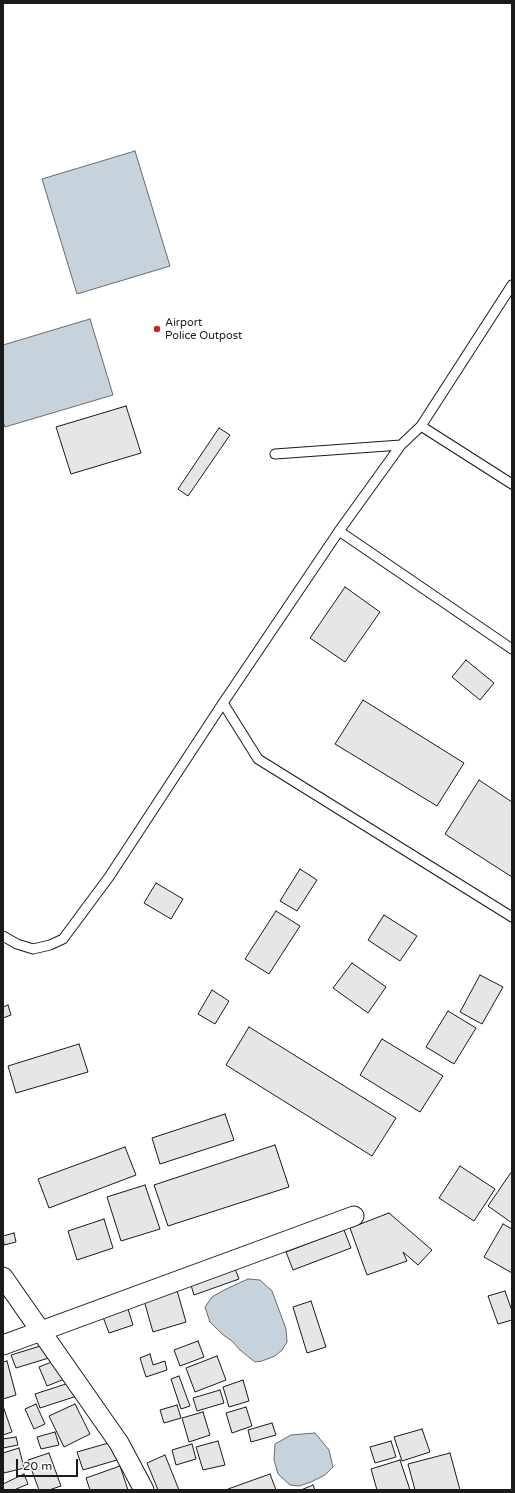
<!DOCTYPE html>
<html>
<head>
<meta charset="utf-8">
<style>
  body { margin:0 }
  #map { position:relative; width:515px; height:1493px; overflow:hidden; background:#fff; font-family:"Varela Round",sans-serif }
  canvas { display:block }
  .frame { position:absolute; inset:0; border:4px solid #1a1a1a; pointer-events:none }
  .scale { position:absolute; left:16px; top:1459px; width:62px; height:18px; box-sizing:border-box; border:2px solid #1a1a1a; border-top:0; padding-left:5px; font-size:12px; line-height:14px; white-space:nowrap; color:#1a1a1a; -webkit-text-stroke:3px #fff; paint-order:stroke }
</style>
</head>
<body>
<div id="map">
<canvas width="515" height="1493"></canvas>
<div class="frame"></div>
<div class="scale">20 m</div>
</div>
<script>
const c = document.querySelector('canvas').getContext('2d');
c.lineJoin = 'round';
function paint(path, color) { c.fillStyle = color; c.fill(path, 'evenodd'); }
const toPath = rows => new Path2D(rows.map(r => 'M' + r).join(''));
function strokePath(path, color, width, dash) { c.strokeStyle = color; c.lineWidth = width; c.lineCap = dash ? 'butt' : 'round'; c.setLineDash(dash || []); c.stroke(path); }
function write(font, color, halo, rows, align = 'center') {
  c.font = font + ' "Varela Round",sans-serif'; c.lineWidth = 3; c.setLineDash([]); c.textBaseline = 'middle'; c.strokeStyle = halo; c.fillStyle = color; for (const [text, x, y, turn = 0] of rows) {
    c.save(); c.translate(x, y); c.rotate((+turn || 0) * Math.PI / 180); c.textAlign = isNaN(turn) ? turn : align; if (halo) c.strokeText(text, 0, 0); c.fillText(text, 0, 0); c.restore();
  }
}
const water = toPath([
  [135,151,170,266,77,294,42,179,135,151],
  [90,319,113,395,5,427,3,421,3,345,90,319],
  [248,1279,260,1280,272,1291,286,1329,287,1342,282,1350,275,1356,262,1361,255,1362,240,1350,232,1341,222,1334,210,1322,205,1307,212,1297,224,1290,248,1279],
  [315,1433,329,1450,333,1467,325,1475,311,1482,299,1486,290,1485,278,1474,274,1460,275,1444,291,1435,315,1433]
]);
paint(water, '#c6d2dc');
strokePath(water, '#6a6a6a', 1);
const building = toPath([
  [126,406,141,453,71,474,56,427,126,406],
  [219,428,230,435,188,496,178,489,219,428],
  [345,587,380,612,345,662,310,638,345,587],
  [466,660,494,683,480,700,452,677,466,660],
  [363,700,464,763,437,806,335,744,363,700],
  [479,780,512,802,512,877,445,834,479,780],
  [300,869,317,880,297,911,280,901,300,869],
  [156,883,183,899,171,919,144,903,156,883],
  [276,911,300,926,269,974,245,959,276,911],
  [384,915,417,936,400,961,368,940,384,915],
  [352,963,386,987,368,1013,333,988,352,963],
  [480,975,503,987,482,1024,460,1012,480,975],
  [212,990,229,1001,215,1024,198,1014,212,990],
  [8,1005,11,1015,3,1018,3,1007,8,1005],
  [448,1011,476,1028,454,1064,426,1047,448,1011],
  [249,1027,396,1118,372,1156,226,1065,249,1027],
  [382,1039,443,1076,420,1112,360,1075,382,1039],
  [79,1044,88,1072,16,1093,8,1066,79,1044],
  [225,1114,234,1140,160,1164,152,1138,225,1114],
  [275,1145,289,1187,168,1226,154,1185,275,1145],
  [125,1147,136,1175,49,1208,38,1179,125,1147],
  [460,1166,495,1189,474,1221,439,1198,460,1166],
  [512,1171,512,1223,488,1206,512,1171],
  [145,1185,160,1229,121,1241,107,1197,145,1185],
  [389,1213,432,1250,418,1265,403,1252,407,1261,367,1275,350,1228,389,1213],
  [104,1219,113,1248,77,1260,68,1231,104,1219],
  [503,1224,512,1229,512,1273,484,1257,503,1224],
  [344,1230,351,1248,293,1270,286,1252,344,1230],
  [14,1233,16,1242,4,1245,3,1236,14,1233],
  [234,1266,239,1279,194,1295,190,1282,234,1266],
  [176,1287,186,1322,153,1332,143,1297,176,1287],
  [505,1291,512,1311,512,1320,498,1324,488,1296,505,1291],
  [311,1301,326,1347,307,1353,293,1307,311,1301],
  [128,1309,133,1325,109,1333,103,1317,128,1309],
  [198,1341,204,1357,180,1366,174,1350,198,1341],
  [47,1344,52,1357,16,1368,11,1355,47,1344],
  [150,1354,153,1365,165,1361,167,1370,146,1377,140,1358,150,1354],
  [217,1356,226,1380,195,1392,186,1368,217,1356],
  [59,1359,67,1378,47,1386,39,1367,59,1359],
  [7,1361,16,1395,3,1399,3,1362,7,1361],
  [179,1376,190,1406,181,1409,171,1379,179,1376],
  [243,1380,249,1401,229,1407,223,1387,243,1380],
  [75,1381,80,1395,40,1408,35,1394,75,1381],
  [220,1390,224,1403,197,1411,193,1398,220,1390],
  [36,1404,45,1424,34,1429,25,1409,36,1404],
  [75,1404,90,1434,64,1447,49,1416,75,1404],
  [177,1405,181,1418,164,1423,160,1410,177,1405],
  [3,1406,12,1432,3,1435,3,1406],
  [246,1407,252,1426,232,1433,226,1413,246,1407],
  [203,1412,210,1435,189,1442,182,1418,203,1412],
  [272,1423,276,1435,251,1442,248,1430,272,1423],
  [422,1429,430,1452,402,1461,394,1437,422,1429],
  [55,1432,59,1445,41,1449,37,1437,55,1432],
  [16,1437,18,1445,3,1448,3,1439,16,1437],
  [218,1441,225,1465,203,1470,196,1447,218,1441],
  [391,1441,396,1457,375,1463,370,1447,391,1441],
  [112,1442,117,1460,83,1470,77,1452,112,1442],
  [192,1444,196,1459,176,1465,172,1450,192,1444],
  [19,1448,24,1468,4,1473,3,1468,3,1453,19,1448],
  [49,1453,61,1486,49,1490,39,1490,28,1460,49,1453],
  [450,1453,460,1490,415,1490,408,1464,450,1453],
  [165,1455,179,1490,158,1490,147,1463,165,1455],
  [400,1460,410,1490,377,1490,371,1469,400,1460],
  [120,1466,128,1490,90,1490,86,1478,120,1466],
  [24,1474,28,1484,14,1490,3,1490,3,1484,24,1474],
  [270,1474,276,1490,228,1490,228,1489,270,1474],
  [313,1485,315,1490,301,1490,313,1485]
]);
paint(building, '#e6e6e6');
strokePath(building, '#1a1a1a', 1);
const service = toPath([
  [512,285,421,426,401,445,339,531,223,703,258,759,512,917],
  [421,426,512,484],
  [275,454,401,445],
  [339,531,512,649],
  [3,936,17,944,33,949,50,945,63,939,109,877,223,703]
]);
const minor = toPath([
  [3,1277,119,1443,144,1490],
  [3,1345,354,1216]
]);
strokePath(service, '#1a1a1a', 11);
strokePath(minor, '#1a1a1a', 21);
strokePath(service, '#fff', 9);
strokePath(minor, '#fff', 19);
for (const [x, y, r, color] of [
  [157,329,4,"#c62828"]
]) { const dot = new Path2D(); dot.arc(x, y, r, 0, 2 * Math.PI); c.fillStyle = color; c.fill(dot); strokePath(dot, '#fff', 1.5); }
write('11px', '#1a1a1a', '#fff', [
  ["Airport",165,323],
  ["Police Outpost",165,336]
], 'left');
</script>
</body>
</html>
